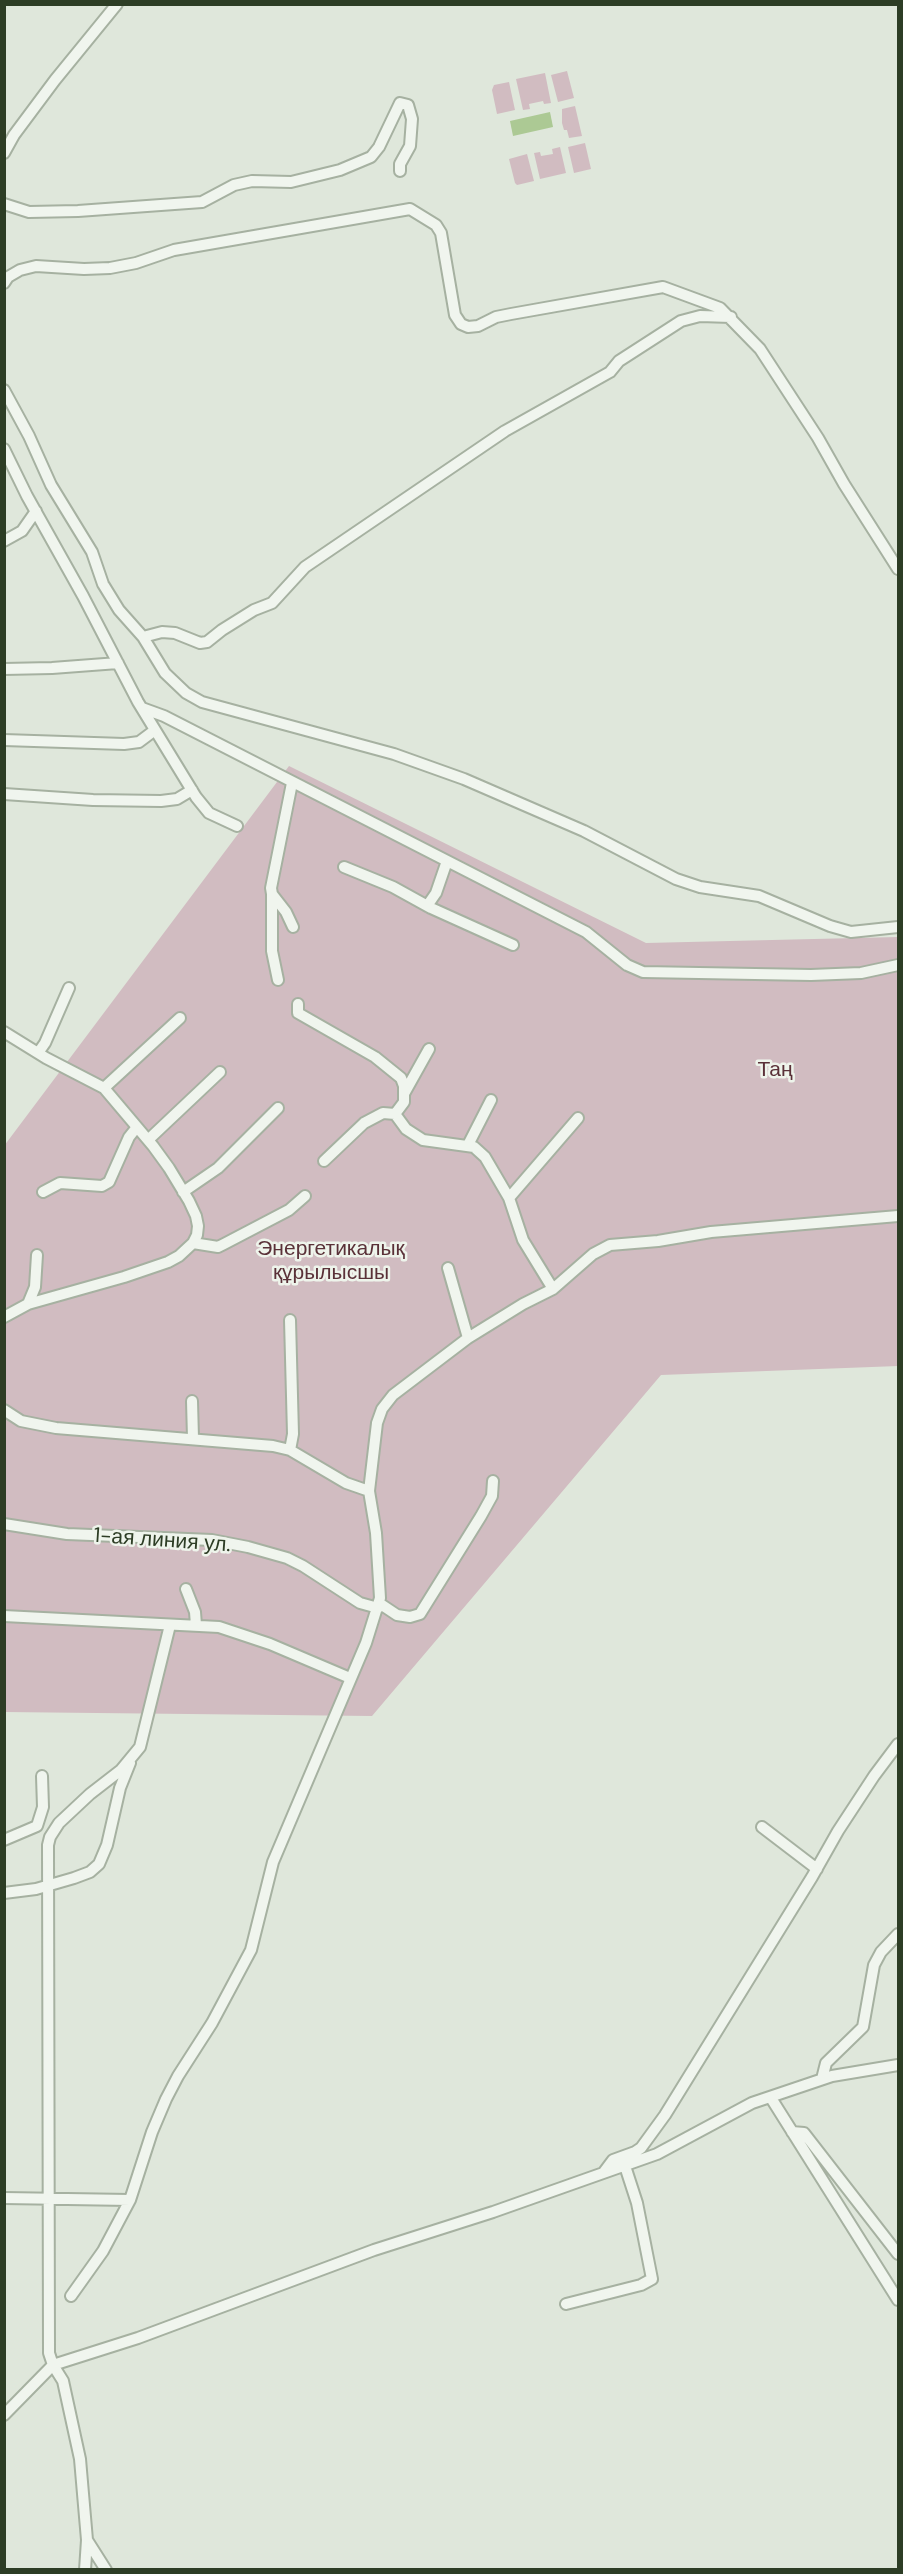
<!DOCTYPE html>
<html>
<head>
<meta charset="utf-8">
<style>
  body { margin:0 }
  #map { position:relative; width:903px; height:2574px; overflow:hidden; background:#dfe7db; font-family:"DM Sans",sans-serif }
  canvas { display:block }
  .frame { position:absolute; inset:0; border:6px solid #2d3d25; pointer-events:none }
</style>
</head>
<body>
<div id="map">
<canvas width="903" height="2574"></canvas>
<div class="frame"></div>
</div>
<script>
const c = document.querySelector('canvas').getContext('2d');
c.lineJoin = 'round';
function paint(path, color) { c.fillStyle = color; c.fill(path, 'evenodd'); }
const toPath = rows => new Path2D(rows.map(r => 'M' + r).join(''));
function strokePath(path, color, width, dash) { c.strokeStyle = color; c.lineWidth = width; c.lineCap = dash ? 'butt' : 'round'; c.setLineDash(dash || []); c.stroke(path); }
function write(font, color, halo, rows, align = 'center') {
  c.font = font + ' "DM Sans",sans-serif'; c.lineWidth = 5; c.setLineDash([]); c.textBaseline = 'middle'; c.strokeStyle = halo; c.fillStyle = color; for (const [text, x, y, turn = 0] of rows) {
    c.save(); c.translate(x, y); c.rotate((+turn || 0) * Math.PI / 180); c.textAlign = isNaN(turn) ? turn : align; if (halo) c.strokeText(text, 0, 0); c.fillText(text, 0, 0); c.restore();
  }
}
paint(toPath([
  [567,71,574,98,558,102,551,75],
  [545,73,551,103,544,104,543,101,529,104,530,109,523,110,516,79],
  [509,82,515,110,497,114,492,90,494,85],
  [575,106,582,136,569,138,567,130,564,130,562,123,562,109],
  [585,143,591,169,574,173,568,147],
  [560,147,566,173,540,179,534,153,540,152,541,156,553,154,552,149],
  [527,154,534,181,517,185,515,183,509,159],
  [289,766,646,943,898,937,898,1366,661,1375,372,1716,5,1712,4,1146]
]), '#d1bcc1');
paint(toPath([
  [550,112,553,127,513,136,510,121]
]), '#acc994');
const minor = toPath([
  [4,153,14,135,55,80,117,4],
  [4,204,29,212,78,211,202,202,234,185,252,181,291,182,340,170,371,157,379,147,400,103,408,105,412,119,410,146,400,164,400,171],
  [4,283,8,277,20,270,36,266,84,269,110,268,136,263,174,250,410,209,436,225,441,233,455,315,461,324,468,327,478,326,496,317,511,314,663,287,720,308,760,349,818,438,844,484,898,569],
  [4,390,29,436,51,485,92,552,103,584,119,610,143,637,165,673,186,693,202,702,394,754,464,779,584,831,676,879,700,887,759,896,830,926,851,932,898,927],
  [4,449,27,496,83,596,138,702,196,797,209,813,237,826],
  [4,541,22,531,36,511],
  [143,637,162,632,175,633,200,643,207,642,222,630,254,610,272,603,305,567,505,431,610,372,619,361,681,321,700,316,731,317],
  [4,669,52,668,118,663],
  [142,708,164,716,586,932,627,965,643,972,811,975,861,973,898,965],
  [4,740,124,744,139,742,155,730],
  [292,783,271,888,272,894,286,912,293,927],
  [4,794,93,800,161,801,177,799,192,790],
  [344,867,393,887,431,908,513,945],
  [272,894,272,951,278,980],
  [427,906,436,893,447,861],
  [298,1004,298,1013,375,1057,401,1078,404,1086,404,1102,395,1114],
  [4,1032,46,1058,104,1088,153,1146,169,1168,189,1201,196,1216,198,1226,197,1235,193,1243,179,1256,168,1262,124,1277,28,1304,4,1317],
  [38,1053,45,1043,69,988],
  [104,1088,180,1018],
  [405,1092,429,1049],
  [148,1140,220,1072],
  [468,1145,491,1100],
  [324,1161,364,1123,383,1113,395,1114,406,1129,423,1140,474,1147,485,1157,509,1198,523,1240,553,1289],
  [43,1192,60,1183,102,1186,109,1182,129,1137,137,1127],
  [183,1192,218,1168,278,1108],
  [509,1198,578,1118],
  [193,1243,218,1247,224,1244,289,1210,305,1196],
  [448,1268,468,1338],
  [28,1304,35,1287,37,1255],
  [290,1320,293,1434,290,1450],
  [192,1401,193,1438],
  [4,1410,21,1421,56,1428,273,1446,290,1450,346,1483,369,1491],
  [4,1524,67,1534,212,1540,248,1547,287,1558,303,1566,360,1603,378,1608],
  [186,1589,195,1612,196,1625],
  [379,1603,397,1615,410,1617,420,1614,481,1516,492,1496,493,1481],
  [4,1616,219,1627,270,1644,350,1678],
  [762,1827,817,1869],
  [4,1840,37,1826,43,1807,42,1776],
  [4,1893,36,1889,74,1878,90,1872,99,1864,107,1845,120,1788,130,1763],
  [822,2079,826,2063,863,2027,874,1965,881,1952,898,1934],
  [771,2098,898,2300],
  [792,2132,804,2133,898,2254],
  [604,2172,613,2160,635,2152,641,2148,665,2115,812,1877,838,1831,874,1776,898,1744],
  [4,2198,130,2200],
  [71,2296,103,2251,130,2200,152,2132,166,2099,178,2076,212,2023,251,1950,273,1862,366,1643,380,1598,376,1533,369,1491,377,1423,382,1409,393,1395,468,1338,523,1304,553,1289,593,1254,610,1245,658,1241,711,1232,898,1216],
  [566,2304,641,2285,652,2279,637,2203,625,2166],
  [4,2415,53,2365,138,2338,374,2250,493,2212,657,2154,752,2103,832,2076,898,2065],
  [87,2540,106,2570],
  [85,2570,87,2540,80,2459,63,2381,53,2365,49,2353,48,1845,50,1837,59,1823,90,1794,121,1770,140,1747,170,1625]
]);
strokePath(minor, '#a6b1a1', 14);
strokePath(minor, '#f0f5ee', 10);
write('21px', '#5a3138', '#eef4eb', [
  ["Таң",775,1070],
  ["Энергетикалық",331,1249],
  ["құрылысшы",331,1273]
]);
write('21px', '#2d3d25', '#eef4eb', [
  ["1-ая линия ул.",162,1541,4]
]);
</script>
</body>
</html>
